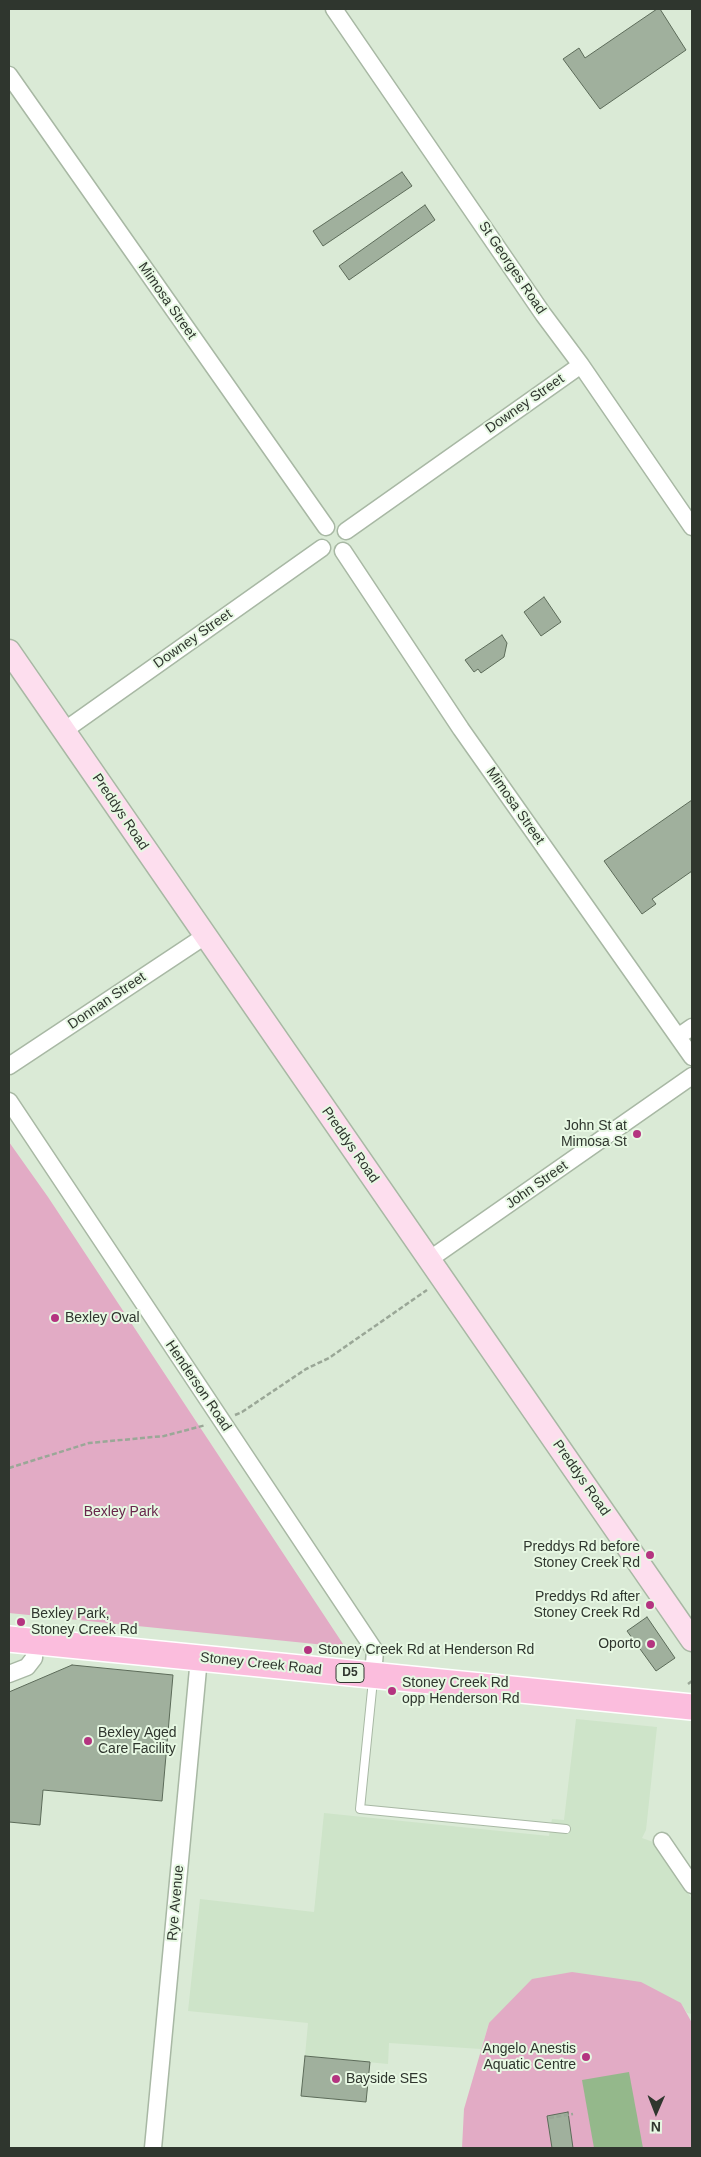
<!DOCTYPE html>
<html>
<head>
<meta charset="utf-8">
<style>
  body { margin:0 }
  #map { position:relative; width:701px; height:2157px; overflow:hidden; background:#daead6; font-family:Arial,sans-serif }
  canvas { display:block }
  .frame { position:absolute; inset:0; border:10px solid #2f362e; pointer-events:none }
  .north { position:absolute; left:631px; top:2087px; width:50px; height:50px; -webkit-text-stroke:4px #e7f8e3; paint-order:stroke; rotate:181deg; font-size:14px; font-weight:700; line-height:20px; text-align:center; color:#2f362e }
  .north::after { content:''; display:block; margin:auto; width:18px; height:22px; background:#2f362e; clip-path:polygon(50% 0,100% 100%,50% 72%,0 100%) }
</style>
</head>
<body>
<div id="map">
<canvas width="701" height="2157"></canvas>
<div class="frame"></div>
<div class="north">N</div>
</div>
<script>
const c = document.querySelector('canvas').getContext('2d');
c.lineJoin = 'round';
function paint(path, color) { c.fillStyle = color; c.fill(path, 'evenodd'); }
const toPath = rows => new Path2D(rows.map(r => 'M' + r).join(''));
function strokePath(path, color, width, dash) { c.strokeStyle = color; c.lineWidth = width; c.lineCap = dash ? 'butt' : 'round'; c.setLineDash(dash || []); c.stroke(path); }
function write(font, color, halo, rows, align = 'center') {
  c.font = font + ' Arial,sans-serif'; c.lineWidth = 4; c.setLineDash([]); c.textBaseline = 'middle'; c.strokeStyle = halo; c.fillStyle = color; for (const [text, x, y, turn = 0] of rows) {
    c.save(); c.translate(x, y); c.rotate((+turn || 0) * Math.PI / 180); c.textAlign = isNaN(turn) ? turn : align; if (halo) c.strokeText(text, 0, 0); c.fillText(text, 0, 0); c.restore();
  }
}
paint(toPath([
  [576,1719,657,1727,646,1830,642,1838,653,1842,692,1899,692,2014,687,2013,681,2003,489,2023,481,2049,389,2043,388,2064,305,2056,308,2023,188,2011,200,1899,314,1912,324,1813,549,1836,552,1819,564,1820]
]), '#cee4c9');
paint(toPath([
  [9,1142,48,1197,345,1647,9,1613],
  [572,1972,641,1982,681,2003,692,2023,692,2148,462,2148,464,2109,489,2023,532,1979]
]), '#e2abc5');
paint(toPath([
  [629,2072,643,2148,594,2148,582,2080]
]), '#94b88b');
const building = toPath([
  [657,9,660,9,686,50,600,109,563,59,579,48,585,58,657,9],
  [402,172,412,186,323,246,313,231,402,172],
  [425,205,435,220,349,280,339,266,425,205],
  [544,597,561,622,541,636,524,612,544,597],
  [502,635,507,643,504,657,481,673,478,669,474,672,465,660,502,635],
  [692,800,692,871,652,899,656,904,642,914,604,861,692,800],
  [647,1617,675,1658,656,1671,627,1631,647,1617],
  [72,1665,173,1675,162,1801,43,1790,40,1825,9,1822,9,1692,72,1665],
  [305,2056,370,2062,366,2102,301,2096,305,2056],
  [568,2112,573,2148,552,2148,547,2116,568,2112]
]);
paint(building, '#a0b09d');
strokePath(building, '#5c6b59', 1);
const service = toPath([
  [373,1680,360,1809,566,1829]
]);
const minor = toPath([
  [334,9,543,314,581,365,692,527],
  [9,75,326,527],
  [346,531,581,365],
  [343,551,461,729,692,1057],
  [65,730,322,548],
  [679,1036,692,1027],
  [9,1066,205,936],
  [9,1101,375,1651,373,1675],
  [430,1259,692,1076],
  [9,1674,27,1667,34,1658,35,1641],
  [662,1841,692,1885],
  [153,2148,199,1658]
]);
const secondary = toPath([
  [9,651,692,1640]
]);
const primary = toPath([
  [9,1639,692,1707]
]);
strokePath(service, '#a8b8a4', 10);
strokePath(minor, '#a8b8a4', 19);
strokePath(secondary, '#a8b8a4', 25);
strokePath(primary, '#fff', 28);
strokePath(toPath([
  [235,1415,242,1412,306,1369,329,1358,427,1290],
  [9,1468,89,1443,164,1436,206,1425],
  [688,1684,692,1681],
  [549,2118,573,2114]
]), '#9aa797', 2.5, [5, 2.5]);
strokePath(service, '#fff', 8);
strokePath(minor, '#fff', 16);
strokePath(secondary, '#fddeee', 22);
strokePath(primary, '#fbbddd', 25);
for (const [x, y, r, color] of [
  [637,1134,5,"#b43480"],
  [55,1318,5,"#b43480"],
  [650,1555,5,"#b43480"],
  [650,1605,5,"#b43480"],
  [21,1622,5,"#b43480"],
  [651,1644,5,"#b43480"],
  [308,1650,5,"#b43480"],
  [392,1691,5,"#b43480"],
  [88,1741,5,"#b43480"],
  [586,2057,5,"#b43480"],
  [336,2079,5,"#b43480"]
]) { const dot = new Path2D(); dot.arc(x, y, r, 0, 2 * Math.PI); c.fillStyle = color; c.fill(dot); strokePath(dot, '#e7f8e3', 2); }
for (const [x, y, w] of [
  [350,1673,28]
]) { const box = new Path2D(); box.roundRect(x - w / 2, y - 9.5, w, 19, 4); c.fillStyle = '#e7f8e3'; c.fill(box); strokePath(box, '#2f362e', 1); }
write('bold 12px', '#2f362e', null, [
  ["D5",350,1673]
]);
write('14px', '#2f362e', '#e7f8e3', [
  ["St Georges Road",512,268,56],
  ["Mimosa Street",167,301,55],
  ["Downey Street",525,404,-35],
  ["Downey Street",193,639,-35],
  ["Mimosa Street",515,806,55],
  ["Preddys Road",120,812,56],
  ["Donnan Street",107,1001,-34],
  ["Preddys Road",350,1145,55],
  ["John Street",537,1185,-35],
  ["Henderson Road",198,1386,56],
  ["Preddys Road",581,1478,55],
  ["Stoney Creek Road",261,1664,6],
  ["Rye Avenue",176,1903,-85]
]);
write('14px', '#2f362e', '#e7f8e3', [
  ["John St at",627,1126,"right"],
  ["Mimosa St",627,1142,"right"],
  ["Bexley Oval",65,1318],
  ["Preddys Rd before",640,1547,"right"],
  ["Stoney Creek Rd",640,1563,"right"],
  ["Preddys Rd after",640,1597,"right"],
  ["Stoney Creek Rd",640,1613,"right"],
  ["Bexley Park,",31,1614],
  ["Stoney Creek Rd",31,1630],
  ["Oporto",641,1644,"right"],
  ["Stoney Creek Rd at Henderson Rd",318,1650],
  ["Stoney Creek Rd",402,1683],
  ["opp Henderson Rd",402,1699],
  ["Bexley Aged",98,1733],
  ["Care Facility",98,1749],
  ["Angelo Anestis",576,2049,"right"],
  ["Aquatic Centre",576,2065,"right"],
  ["Bayside SES",346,2079]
], 'left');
write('14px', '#68264b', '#e7f8e3', [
  ["Bexley Park",121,1512]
]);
</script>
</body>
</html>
